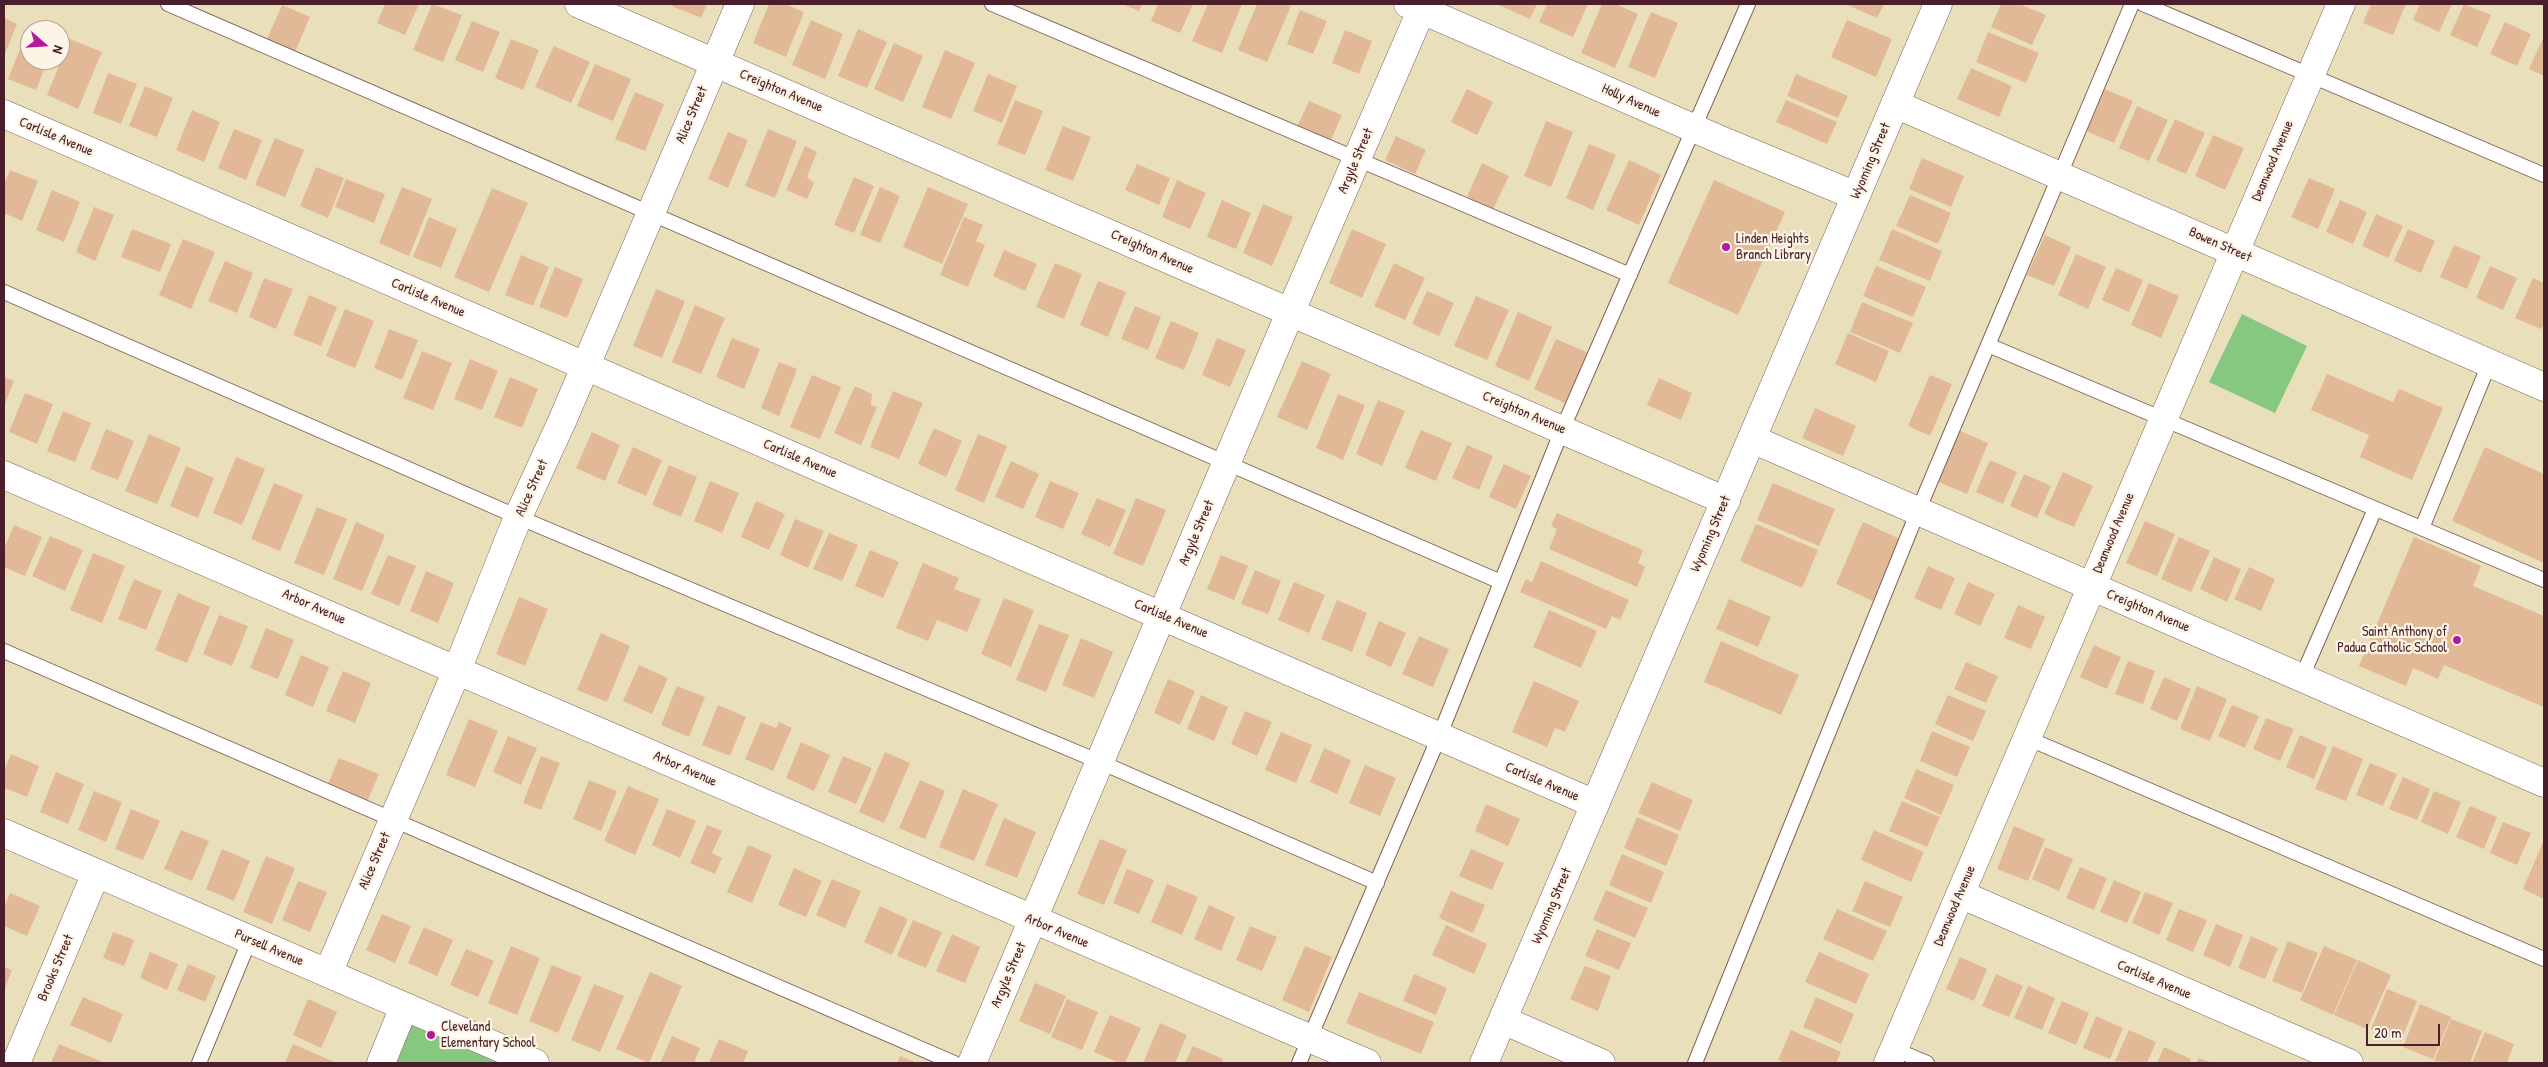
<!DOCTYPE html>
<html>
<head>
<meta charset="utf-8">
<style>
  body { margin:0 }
  #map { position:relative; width:2548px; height:1067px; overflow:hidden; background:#eadfbb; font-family:"Patrick Hand",sans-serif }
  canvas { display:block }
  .frame { position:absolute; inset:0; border:5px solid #4a1f2b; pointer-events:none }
  .north { position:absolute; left:20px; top:20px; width:50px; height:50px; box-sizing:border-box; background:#fcf5e5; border:1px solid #b59f9b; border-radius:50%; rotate:109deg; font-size:14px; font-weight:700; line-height:20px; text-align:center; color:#4a1f2b }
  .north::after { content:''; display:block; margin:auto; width:18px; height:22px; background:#b5179e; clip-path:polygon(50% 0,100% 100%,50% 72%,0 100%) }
  .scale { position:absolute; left:2366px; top:1024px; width:74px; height:22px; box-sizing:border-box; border:2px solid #4a1f2b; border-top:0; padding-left:6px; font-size:15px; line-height:18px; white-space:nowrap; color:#4a1f2b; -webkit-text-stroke:4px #fcf5e5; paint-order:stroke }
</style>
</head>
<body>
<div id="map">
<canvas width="2548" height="1067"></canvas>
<div class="frame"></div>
<div class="north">N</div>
<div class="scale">20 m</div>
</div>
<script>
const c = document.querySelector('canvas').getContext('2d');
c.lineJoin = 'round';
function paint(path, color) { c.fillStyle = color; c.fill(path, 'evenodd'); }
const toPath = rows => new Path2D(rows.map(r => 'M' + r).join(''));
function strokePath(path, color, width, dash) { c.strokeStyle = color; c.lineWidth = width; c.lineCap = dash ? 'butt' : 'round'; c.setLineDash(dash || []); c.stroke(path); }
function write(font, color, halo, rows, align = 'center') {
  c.font = font + ' "Patrick Hand",sans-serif'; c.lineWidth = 4.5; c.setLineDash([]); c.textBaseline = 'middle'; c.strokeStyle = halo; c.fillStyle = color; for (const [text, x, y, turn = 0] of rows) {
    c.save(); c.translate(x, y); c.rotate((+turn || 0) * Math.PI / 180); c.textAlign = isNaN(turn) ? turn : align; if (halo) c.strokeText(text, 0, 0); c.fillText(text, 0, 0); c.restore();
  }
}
paint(toPath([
  [2242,314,2307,346,2275,413,2209,382],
  [404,1007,535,1063,381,1063]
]), '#87c880');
paint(toPath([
  [385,4,419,4,405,35,377,23],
  [432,4,462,15,443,62,413,50],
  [673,4,707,4,701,18,672,6],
  [769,4,785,4,804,12,786,57,753,43],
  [1122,4,1142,4,1139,11],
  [1158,4,1193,4,1180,33,1151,21],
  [1208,4,1242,4,1222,53,1192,41],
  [1257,4,1285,4,1291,6,1267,62,1238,50],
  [1496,4,1537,4,1530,19],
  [1547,4,1588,4,1573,37,1539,22],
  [1602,4,1615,4,1638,14,1615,68,1581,53],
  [1845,4,1884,4,1877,18],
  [2001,4,2019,4,2046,15,2032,45,1991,27],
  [2371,4,2406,4,2393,35,2363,23],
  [2420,4,2452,4,2439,32,2413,20],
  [2464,4,2491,15,2477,47,2450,35],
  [282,5,310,17,294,54,266,41],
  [1300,10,1327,21,1313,54,1287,44],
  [1651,12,1678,23,1655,78,1628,67],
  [4,18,17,24,4,56],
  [811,20,843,34,825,79,792,65],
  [1847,20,1892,39,1876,77,1831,57],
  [472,21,500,32,483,72,455,60],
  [2505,22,2531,34,2517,66,2490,54],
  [858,29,887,42,867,88,838,76],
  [1345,30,1372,41,1359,74,1332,63],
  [1988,32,2039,53,2026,83,1976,62],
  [2544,36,2544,76,2529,69],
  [24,39,30,42,30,60,48,60,36,90,8,79],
  [70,39,102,52,78,109,47,95],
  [511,39,539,50,523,90,495,78],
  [894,43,923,56,903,102,874,89],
  [554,46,590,62,571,103,535,87],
  [945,50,975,63,951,119,922,107],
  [595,64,631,79,613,121,577,106],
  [1971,68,2012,86,1999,117,1957,99],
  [108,73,137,84,121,124,93,113],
  [988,74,1017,86,1002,123,973,111],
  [1796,74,1848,96,1838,118,1787,96],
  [145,86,173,98,157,137,129,126],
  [2102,88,2133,101,2114,143,2084,130],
  [1467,89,1493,102,1477,135,1451,122],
  [635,92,664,104,645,151,615,139],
  [1015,100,1043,111,1025,155,997,144],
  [1786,100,1837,122,1827,144,1776,122],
  [1309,101,1342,115,1330,142,1297,127],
  [2137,106,2168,120,2149,161,2119,148],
  [192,110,220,122,204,162,176,150],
  [2175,119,2205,133,2186,174,2156,161],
  [1546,121,1573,132,1551,187,1524,176],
  [1063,126,1091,137,1073,181,1045,170],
  [234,129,262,140,246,180,218,168],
  [768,129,797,141,775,198,745,186],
  [728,132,748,140,728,188,708,179],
  [2213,135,2244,148,2225,190,2195,176],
  [1396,136,1426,150,1415,174,1385,160],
  [275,138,304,150,285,197,255,185],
  [1589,144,1616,155,1593,210,1566,198],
  [805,146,817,152,807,177,814,183,807,199,786,190],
  [1922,158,1964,176,1951,207,1909,189],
  [1629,160,1661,175,1639,225,1606,210],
  [1482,163,1509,176,1493,209,1467,197],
  [1137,164,1170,178,1159,205,1125,190],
  [316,167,344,178,328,218,300,206],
  [10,170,38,181,22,221,4,213,4,185],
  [854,177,874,186,854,233,834,225],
  [2309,178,2335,189,2318,229,2291,217],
  [346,179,385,194,374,223,335,207],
  [1177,180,1206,193,1190,229,1162,217],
  [1714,180,1785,212,1738,315,1668,283],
  [402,187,432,199,409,256,379,243],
  [880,187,900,196,880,243,860,235],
  [928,187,968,204,942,264,903,247],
  [492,188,528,203,489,292,454,277],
  [52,190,80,202,64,242,36,230],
  [1910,195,1951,213,1938,244,1896,226],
  [1222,200,1251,213,1236,249,1207,237],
  [2340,200,2367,212,2353,244,2326,232],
  [1263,204,1293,217,1272,266,1243,253],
  [94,207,114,215,95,261,76,252],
  [2376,214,2403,226,2388,258,2362,246],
  [429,217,457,229,441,268,413,257],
  [964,217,983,225,976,241,985,245,968,287,940,275],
  [132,229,171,244,160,272,121,257],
  [1352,229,1386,244,1362,298,1329,283],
  [1892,229,1942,251,1930,281,1879,260],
  [2408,229,2435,241,2421,273,2394,261],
  [2045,235,2071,247,2054,286,2027,275],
  [183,239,215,252,191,309,159,295],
  [2454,245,2481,256,2467,289,2440,277],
  [1004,250,1037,264,1025,291,993,276],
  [2076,254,2106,267,2088,309,2058,295],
  [521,255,549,267,533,306,505,295],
  [225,261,253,273,237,313,208,301],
  [1055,263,1082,274,1064,319,1036,307],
  [1394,263,1425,278,1405,320,1374,306],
  [1876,266,1926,287,1913,317,1863,296],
  [2490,266,2517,278,2503,310,2476,298],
  [555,267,583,279,567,318,539,307],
  [2116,268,2143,280,2129,312,2102,300],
  [264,278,293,289,276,329,249,317],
  [2533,278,2544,283,2544,323,2541,329,2515,318],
  [1098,281,1126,292,1108,337,1080,325],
  [2149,283,2179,296,2161,338,2131,325],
  [656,289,685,301,662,358,633,346],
  [1427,291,1454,303,1439,336,1412,324],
  [309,295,337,307,321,346,293,335],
  [1476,296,1509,310,1487,360,1454,346],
  [1862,302,1913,323,1900,353,1850,332],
  [695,305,725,318,701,374,672,362],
  [1135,306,1161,317,1148,350,1121,339],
  [345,309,374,321,355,368,326,356],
  [1518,312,1552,327,1529,381,1495,366],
  [1171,321,1199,333,1184,370,1155,358],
  [389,329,418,340,402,380,374,368],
  [1848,333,1889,351,1876,382,1835,364],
  [732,338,760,349,744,389,716,377],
  [1217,338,1246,350,1230,387,1202,375],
  [1556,339,1589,353,1567,404,1534,389],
  [422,351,452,363,433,410,403,398],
  [470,359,498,371,482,410,454,399],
  [1302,361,1331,374,1307,430,1277,417],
  [779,362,797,369,779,416,761,408],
  [2327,374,2393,402,2399,389,2443,408,2412,480,2360,457,2369,435,2311,410],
  [812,375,841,387,820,439,790,427],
  [1930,375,1952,384,1930,436,1908,426],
  [4,377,14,381,4,406],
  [510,377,538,389,522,428,494,417],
  [1659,378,1692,393,1681,420,1647,405],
  [855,386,872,394,871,405,877,407,861,445,834,433],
  [893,391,923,403,899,459,870,447],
  [25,393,53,404,37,444,9,432],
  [1338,394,1365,405,1343,460,1316,448],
  [1378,400,1405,411,1382,466,1356,454],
  [1815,408,1856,426,1843,456,1802,438],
  [63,411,91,423,75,462,47,451],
  [934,428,962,441,946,477,918,464],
  [106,429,134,441,118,480,90,469],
  [1421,430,1452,443,1436,481,1405,468],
  [1958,430,1988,443,1967,494,1936,481],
  [592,432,620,445,605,481,576,468],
  [149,434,181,448,157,504,125,491],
  [978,434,1007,446,984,503,955,490],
  [1467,445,1493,456,1479,490,1452,478],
  [633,447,662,460,646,496,617,483],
  [2485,447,2544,474,2544,563,2452,521],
  [236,457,265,469,242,525,213,513],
  [1990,460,2017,472,2003,504,1976,492],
  [1011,461,1039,474,1023,509,995,497],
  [1504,464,1531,476,1516,509,1489,497],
  [669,465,697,477,681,517,652,505],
  [186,466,214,478,198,518,170,506],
  [2063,472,2093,486,2074,527,2044,514],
  [2024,474,2051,486,2037,518,2010,506],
  [710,481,739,493,722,533,694,521],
  [1050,481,1079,493,1063,529,1035,517],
  [274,483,303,495,280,551,251,539],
  [1773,483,1835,509,1819,546,1757,520],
  [1097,498,1126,510,1110,547,1081,534],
  [1136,498,1166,510,1143,566,1113,554],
  [756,501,785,514,769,550,741,537],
  [317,507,347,519,324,575,294,563],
  [1557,513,1643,550,1638,563,1645,567,1637,587,1549,549,1557,529,1551,526],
  [795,519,824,531,808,568,780,555],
  [2145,521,2175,534,2157,576,2126,563],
  [356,522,385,535,362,591,333,579],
  [1863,522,1900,539,1873,601,1836,584],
  [1756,524,1818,550,1802,588,1740,561],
  [14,525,42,537,25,576,4,567,4,549],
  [829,533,858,545,842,581,813,569],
  [50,536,83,550,65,591,32,576],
  [2179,537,2210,551,2191,592,2161,579],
  [2414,537,2481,566,2473,586,2544,616,2544,707,2444,665,2438,679,2413,668,2406,686,2359,666],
  [870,550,899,562,883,598,855,586],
  [93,553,125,566,102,623,70,610],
  [388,555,416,566,399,606,371,594],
  [1221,555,1248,566,1234,600,1207,589],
  [2214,557,2241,569,2227,602,2200,589],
  [1541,561,1629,600,1620,620,1612,616,1606,629,1520,592,1526,579,1532,582],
  [923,563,959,578,954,589,981,599,967,632,937,620,928,641,896,628],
  [1928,566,1955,578,1941,610,1914,598],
  [2249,567,2275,579,2261,611,2234,599],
  [1255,570,1281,581,1268,614,1241,604],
  [426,571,454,583,438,623,410,611],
  [134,579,162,591,146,630,118,619],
  [1294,582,1325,595,1309,633,1278,620],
  [1968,582,1995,594,1980,626,1954,614],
  [178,593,210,607,187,663,155,650],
  [519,597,548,609,525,666,496,654],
  [1004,598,1034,610,1011,667,981,654],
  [1729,599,1771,617,1758,647,1716,629],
  [1337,600,1367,613,1352,652,1321,639],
  [2018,605,2045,617,2031,649,2004,638],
  [1549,610,1597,631,1581,668,1533,647],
  [219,615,248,626,232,666,203,654],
  [1379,621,1406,633,1391,667,1365,655],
  [1039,624,1069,635,1046,692,1016,680],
  [266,628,294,640,278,679,250,668],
  [601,633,630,646,607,702,577,690],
  [1419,636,1449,649,1433,687,1402,674],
  [1081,638,1113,652,1094,698,1062,685],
  [1721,641,1799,675,1781,715,1704,682],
  [2094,645,2121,657,2107,689,2080,677],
  [301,655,329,667,313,707,285,695],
  [2128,661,2155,671,2143,704,2115,694],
  [1966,662,1998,676,1986,703,1954,689],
  [639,665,668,678,652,714,623,701],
  [343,671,371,683,355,723,326,711],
  [2164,677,2191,689,2177,721,2150,709],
  [1168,679,1195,691,1180,725,1154,713],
  [1534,681,1579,701,1565,732,1555,728,1547,747,1512,732],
  [677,686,705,697,689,737,661,725],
  [2197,686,2227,699,2210,741,2180,729],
  [1201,695,1228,707,1214,741,1187,729],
  [1948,695,1986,711,1973,741,1935,724],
  [718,705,746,717,730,756,702,745],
  [2232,705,2259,716,2245,748,2218,736],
  [1245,711,1272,722,1257,756,1231,744],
  [2266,718,2294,729,2280,761,2253,749],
  [469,719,498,731,475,787,446,775],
  [761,722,776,728,779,722,792,728,773,771,745,759],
  [1932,731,1970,747,1957,777,1920,761],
  [1281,732,1312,745,1296,783,1265,770],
  [2300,735,2327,747,2314,779,2286,767],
  [508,736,537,748,521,785,493,772],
  [801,742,830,755,814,791,786,778],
  [2333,746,2363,759,2346,801,2315,789],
  [1324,748,1351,760,1337,794,1310,782],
  [885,752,910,763,884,823,859,812],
  [11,754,39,766,27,797,4,788,4,771],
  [541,756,560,763,541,810,523,803],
  [843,756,872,768,856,804,828,792],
  [339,758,379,774,367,802,327,786],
  [2370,763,2397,774,2383,806,2356,795],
  [1365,765,1396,778,1380,816,1349,803],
  [1916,769,1954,785,1941,815,1904,798],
  [56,772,84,784,68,824,40,812],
  [2403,777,2430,789,2417,820,2389,809],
  [589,780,617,791,601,831,573,819],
  [920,780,945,791,925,839,899,828],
  [1652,782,1693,800,1680,831,1638,813],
  [628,786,659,799,635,855,604,841],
  [963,789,998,804,974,861,939,847],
  [94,791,122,802,106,842,78,830],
  [2434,791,2461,802,2448,834,2421,822],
  [1902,801,1940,817,1927,847,1889,831],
  [1486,804,1520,819,1508,846,1475,831],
  [2470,806,2497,817,2484,849,2456,837],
  [131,809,160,821,143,860,115,849],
  [667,809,696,821,680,858,652,845],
  [1637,817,1679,835,1666,866,1624,848],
  [1004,818,1036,832,1017,878,985,865],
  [2503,822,2531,833,2517,865,2490,853],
  [707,825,722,831,712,853,722,858,715,874,690,863],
  [2014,826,2045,839,2028,881,1997,869],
  [181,830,209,841,192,881,164,869],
  [1874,830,1924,852,1911,882,1861,860],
  [1100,839,1127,850,1104,905,1077,894],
  [2544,840,2544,899,2523,889],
  [748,845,772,855,752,903,727,892],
  [2045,847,2073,859,2059,891,2032,879],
  [222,849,250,861,234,901,206,889],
  [1471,849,1504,863,1492,890,1459,876],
  [1622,854,1664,872,1651,903,1609,885],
  [266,856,295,868,272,924,243,912],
  [2080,867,2107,878,2094,910,2066,898],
  [794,868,822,881,806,917,778,905],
  [1127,869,1154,880,1139,914,1113,903],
  [832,879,861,891,845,928,816,915],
  [2114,880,2141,892,2127,923,2100,912],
  [298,881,327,892,310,932,282,920],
  [1865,881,1903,897,1890,927,1852,911],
  [1167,884,1198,897,1182,935,1151,922],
  [1606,890,1648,908,1635,938,1593,920],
  [1451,891,1485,905,1473,933,1439,918],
  [2145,892,2173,903,2159,935,2132,923],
  [10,893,40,906,27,936,4,926,4,908],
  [1209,905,1235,917,1221,951,1194,939],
  [880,906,908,919,892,955,864,942],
  [1837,909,1887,931,1873,961,1823,939],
  [2179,909,2207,920,2193,952,2166,940],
  [382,914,411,926,395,963,366,950],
  [913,920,942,932,926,968,897,956],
  [2216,924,2243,935,2230,967,2203,955],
  [1446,925,1487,944,1474,974,1432,955],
  [1250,926,1277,937,1262,971,1236,960],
  [424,927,453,940,437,976,408,963],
  [1597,929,1631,943,1619,970,1585,956],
  [113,932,134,940,124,966,103,958],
  [952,934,980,947,965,983,936,971],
  [2251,936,2278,948,2265,979,2238,968],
  [2288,941,2318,953,2302,993,2272,981],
  [511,946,540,958,517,1015,488,1003],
  [1305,946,1332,957,1309,1012,1282,1000],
  [2324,946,2357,960,2333,1015,2300,1000],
  [466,949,494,961,478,997,450,985],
  [150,952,178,964,167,990,140,978],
  [1819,952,1869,974,1856,1004,1805,982],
  [1960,957,1987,969,1974,1001,1946,989],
  [2358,960,2391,975,2367,1029,2334,1015],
  [188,964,216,976,205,1002,177,990],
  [552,965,582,977,558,1033,529,1021],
  [1585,966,1611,976,1598,1011,1570,999],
  [4,967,12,970,4,991],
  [650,972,682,986,649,1063,616,1049],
  [1414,974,1447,988,1436,1015,1403,1001],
  [1996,974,2023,986,2009,1017,1982,1006],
  [1035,983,1066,996,1050,1034,1019,1021],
  [594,984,624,996,600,1052,571,1040],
  [2028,986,2055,998,2042,1030,2014,1018],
  [2387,989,2417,1001,2401,1041,2371,1029],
  [1359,992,1434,1022,1421,1054,1346,1023],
  [83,997,123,1014,111,1043,70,1025],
  [1816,997,1854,1014,1841,1044,1803,1027],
  [308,999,337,1012,321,1048,293,1035],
  [1067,999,1098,1012,1082,1050,1051,1037],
  [2062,1001,2089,1013,2076,1045,2048,1033],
  [2420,1004,2451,1017,2433,1059,2403,1047],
  [1110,1015,1141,1028,1125,1063,1119,1063,1094,1052],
  [2096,1016,2123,1028,2110,1059,2083,1048],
  [2451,1019,2482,1031,2470,1063,2434,1061],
  [1160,1023,1187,1035,1175,1063,1143,1063],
  [1791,1030,1841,1052,1836,1063,1785,1063,1778,1060],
  [2129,1030,2156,1042,2147,1063,2115,1061],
  [2485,1032,2514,1044,2507,1063,2472,1063],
  [672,1036,700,1048,694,1063,660,1063],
  [719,1039,748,1051,743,1063,709,1063],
  [59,1044,105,1063,51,1063],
  [293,1044,334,1062,333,1063,285,1063],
  [1193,1046,1223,1059,1222,1063,1185,1063],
  [2164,1047,2191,1059,2189,1063,2157,1063],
  [900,1056,918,1063,897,1063],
  [2199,1058,2212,1063,2196,1063]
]), '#e2b996');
const lane = toPath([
  [168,4,1501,582],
  [992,4,1630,275],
  [2143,4,2544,175],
  [4,292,518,517,1100,762,1377,883],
  [1988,345,2544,580],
  [2422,528,2489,364],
  [4,651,954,1063],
  [2301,679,2375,509],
  [2027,738,2544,959],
  [1894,1049,1927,1063],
  [199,1063,250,939],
  [1299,1063,1439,737,1562,430,1748,4],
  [1695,1063,1918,511,2132,4]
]);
const street = toPath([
  [579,4,1726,501],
  [1408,4,1723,141,1856,196],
  [1895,104,2544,387],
  [4,114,1595,804],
  [1752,439,2544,783],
  [4,833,535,1063],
  [1960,894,2349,1063],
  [328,973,457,670,518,517,563,419,740,4],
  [1503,1020,1601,1063],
  [16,1063,96,873],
  [381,1063,404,1007],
  [972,1063,1290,313,1424,4],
  [1888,1063,2341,4]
]);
const secondary = toPath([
  [4,475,1367,1063],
  [1484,1063,1938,4]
]);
strokePath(lane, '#82625d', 16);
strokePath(street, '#82625d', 29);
strokePath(secondary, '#82625d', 29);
strokePath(lane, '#fff', 14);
strokePath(street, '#fff', 28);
strokePath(secondary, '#fff', 28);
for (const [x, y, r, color] of [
  [1726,247,5,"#b5179e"],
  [2457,640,5,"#b5179e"],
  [431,1035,5,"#b5179e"]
]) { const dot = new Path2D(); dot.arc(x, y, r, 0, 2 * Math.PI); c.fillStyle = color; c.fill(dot); strokePath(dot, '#fcf5e5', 2); }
write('14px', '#4a1f2b', '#fcf5e5', [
  ["Creighton Avenue",781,91,23],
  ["Holly Avenue",1631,101,24],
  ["Alice Street",692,115,-67],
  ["Carlisle Avenue",56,137,23],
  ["Argyle Street",1356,161,-67],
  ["Wyoming Street",1871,161,-67],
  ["Deanwood Avenue",2273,161,-67],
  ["Bowen Street",2220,245,24],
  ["Creighton Avenue",1152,252,24],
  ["Carlisle Avenue",428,298,23],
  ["Creighton Avenue",1524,413,23],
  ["Carlisle Avenue",800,459,23],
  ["Alice Street",532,488,-66],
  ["Argyle Street",1197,533,-67],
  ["Deanwood Avenue",2114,533,-67],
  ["Wyoming Street",1711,534,-67],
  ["Arbor Avenue",314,607,24],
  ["Creighton Avenue",2148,611,23],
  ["Carlisle Avenue",1171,619,23],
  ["Arbor Avenue",685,769,24],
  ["Carlisle Avenue",1542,782,23],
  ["Alice Street",375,861,-67],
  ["Wyoming Street",1552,906,-67],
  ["Deanwood Avenue",1955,906,-67],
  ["Arbor Avenue",1057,931,23],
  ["Pursell Avenue",269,948,23],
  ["Brooks Street",56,968,-67],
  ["Argyle Street",1009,975,-67],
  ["Carlisle Avenue",2154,980,23]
]);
write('14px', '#4a1f2b', '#fcf5e5', [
  ["Linden Heights",1736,239],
  ["Branch Library",1736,255],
  ["Saint Anthony of",2447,632,"right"],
  ["Padua Catholic School",2447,648,"right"],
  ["Cleveland",441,1027],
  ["Elementary School",441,1043]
], 'left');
</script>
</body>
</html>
